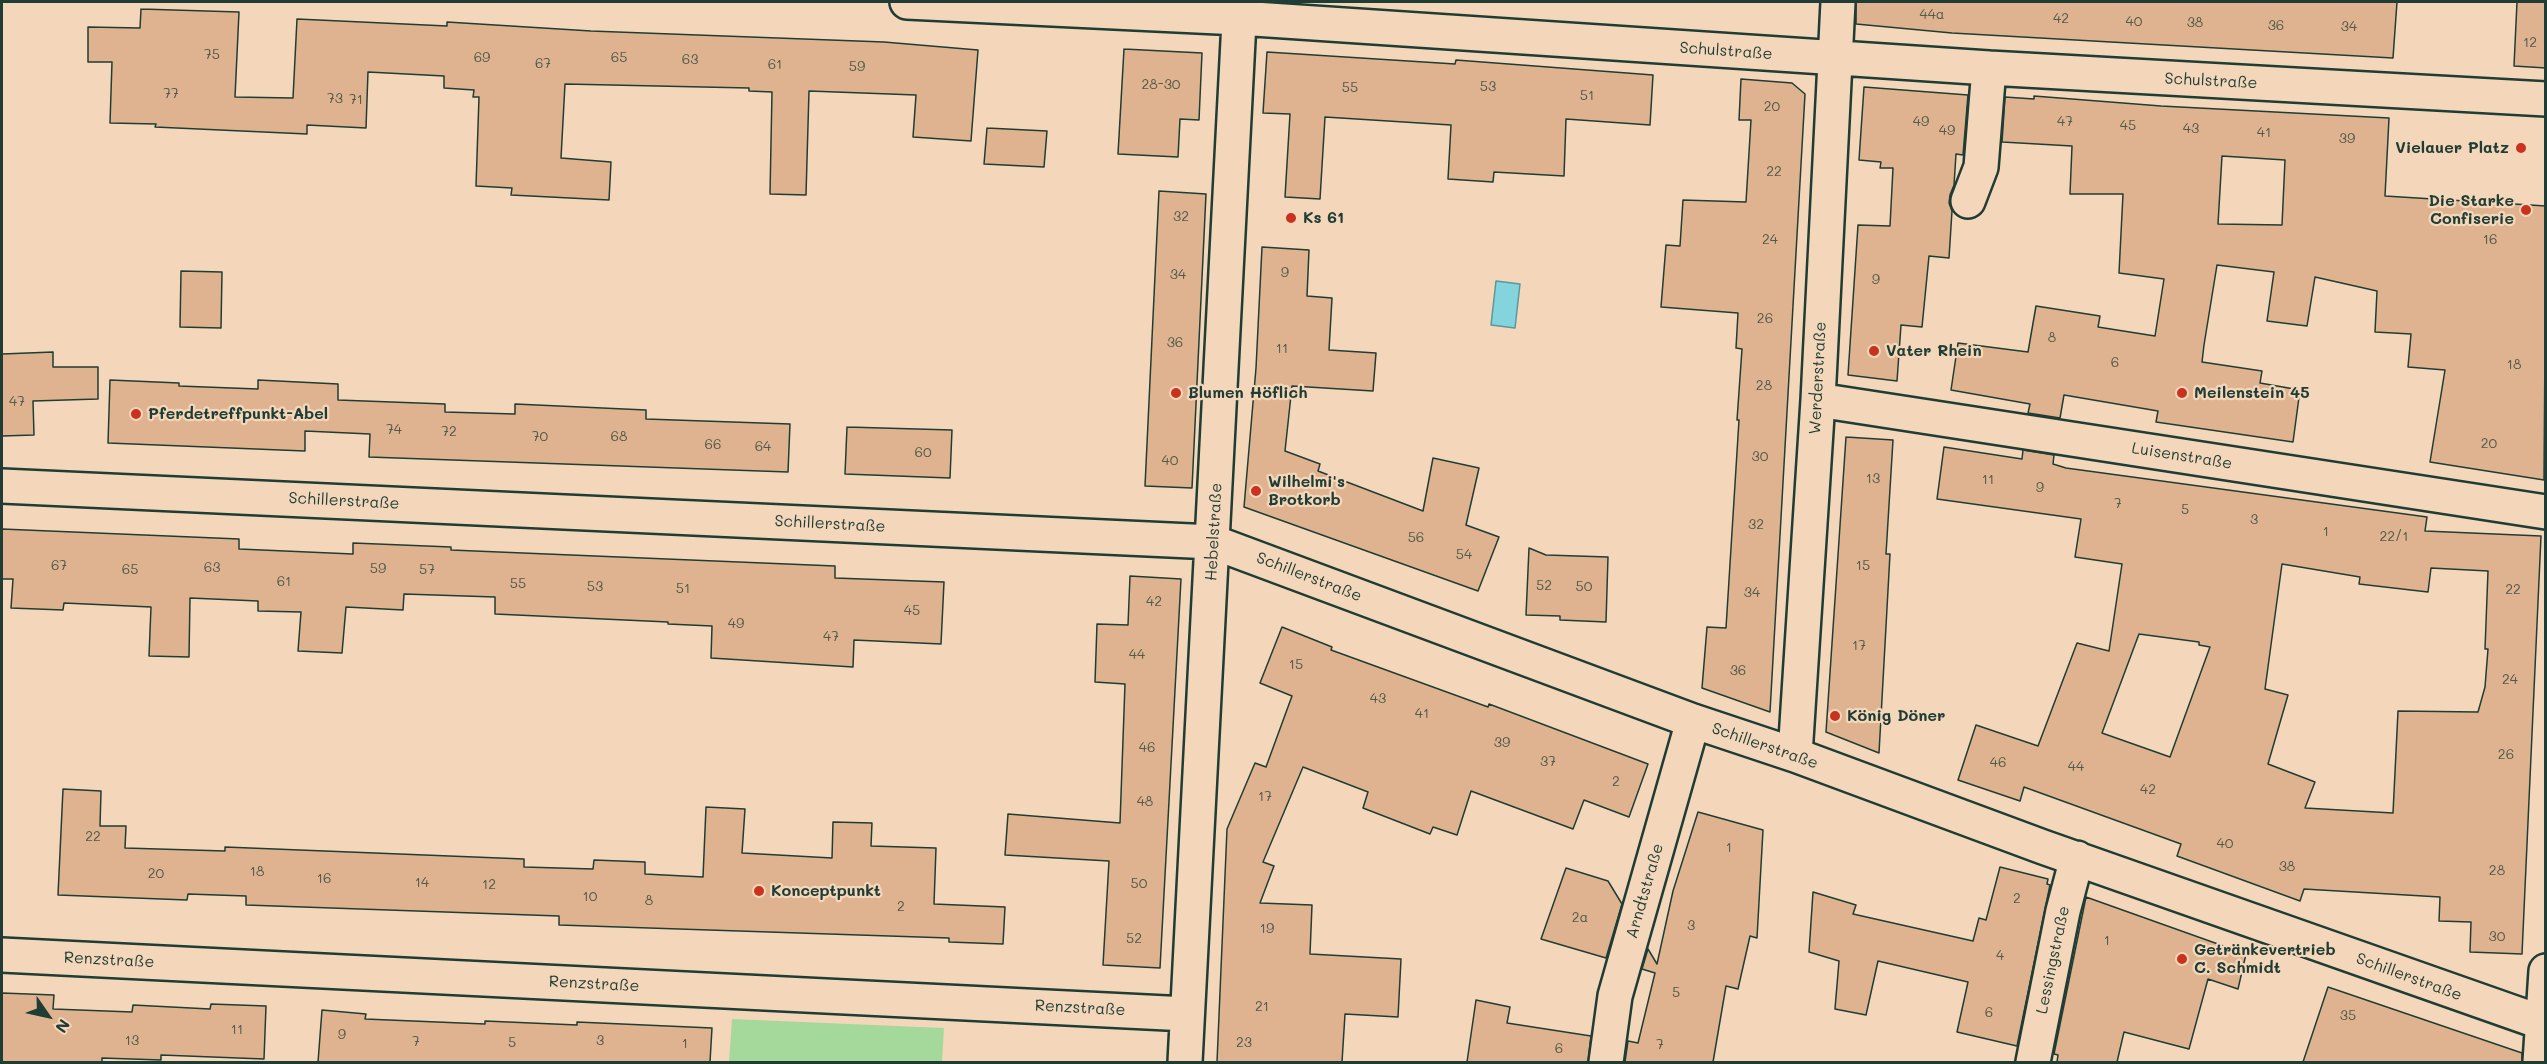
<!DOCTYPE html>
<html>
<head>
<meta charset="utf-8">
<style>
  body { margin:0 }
  #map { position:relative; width:2547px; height:1064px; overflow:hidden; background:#f4d7ba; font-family:Mali,sans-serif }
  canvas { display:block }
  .frame { position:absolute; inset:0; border:3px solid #1f3d34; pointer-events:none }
  .north { position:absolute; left:18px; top:986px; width:60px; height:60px; -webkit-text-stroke:4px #f4d7ba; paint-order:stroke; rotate:124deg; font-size:16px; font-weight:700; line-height:24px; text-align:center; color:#1f3d34 }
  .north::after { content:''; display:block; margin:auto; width:21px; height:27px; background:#1f3d34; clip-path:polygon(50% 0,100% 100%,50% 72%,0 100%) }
</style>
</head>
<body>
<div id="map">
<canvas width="2547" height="1064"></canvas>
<div class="frame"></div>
<div class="north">N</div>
</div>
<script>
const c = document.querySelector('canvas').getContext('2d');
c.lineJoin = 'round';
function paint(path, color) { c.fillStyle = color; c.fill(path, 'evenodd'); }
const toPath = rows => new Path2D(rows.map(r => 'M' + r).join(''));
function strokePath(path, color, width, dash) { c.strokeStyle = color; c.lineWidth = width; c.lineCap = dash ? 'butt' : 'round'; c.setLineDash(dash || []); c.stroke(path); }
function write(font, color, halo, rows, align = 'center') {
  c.font = font + ' Mali,sans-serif'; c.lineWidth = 4.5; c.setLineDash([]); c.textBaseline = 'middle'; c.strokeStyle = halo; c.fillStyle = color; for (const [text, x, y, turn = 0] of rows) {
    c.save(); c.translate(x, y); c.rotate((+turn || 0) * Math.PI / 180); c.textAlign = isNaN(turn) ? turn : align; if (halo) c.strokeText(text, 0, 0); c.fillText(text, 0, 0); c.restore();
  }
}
paint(toPath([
  [732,1019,944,1028,942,1062,729,1062]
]), '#a5d99b');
const water = toPath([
  [1496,281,1520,284,1515,328,1491,325,1496,281]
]);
paint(water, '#83d4dc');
strokePath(water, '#5b9899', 1.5);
const building = toPath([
  [1856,2,2397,2,2393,58,1952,33,1856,24,1856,2],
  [2517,2,2546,2,2546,68,2514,66,2517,2],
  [141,9,239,12,235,97,293,98,297,19,447,26,447,22,591,31,884,42,978,50,971,141,913,137,916,95,809,91,806,195,770,194,772,92,749,91,749,88,565,84,561,158,611,162,609,200,511,195,512,188,476,186,479,97,473,97,474,90,444,88,444,76,368,72,366,128,307,125,307,134,155,127,156,124,110,123,112,62,88,62,88,27,140,28,141,9],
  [1124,49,1202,53,1199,120,1180,119,1178,157,1118,154,1124,49],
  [1267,52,1455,64,1456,60,1653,75,1650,125,1566,119,1564,176,1494,172,1493,182,1448,179,1451,125,1325,117,1320,199,1285,197,1290,114,1263,113,1267,52],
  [1741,79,1792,83,1805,94,1770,712,1702,688,1707,627,1726,628,1739,420,1737,420,1742,349,1736,348,1738,313,1661,307,1666,245,1680,246,1683,200,1746,202,1751,120,1739,120,1741,79],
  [1864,87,1968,95,1963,155,1956,154,1954,185,1950,195,1949,203,1952,211,1949,258,1929,256,1922,327,1901,325,1897,381,1848,375,1858,225,1890,226,1893,168,1880,168,1881,162,1859,160,1864,87],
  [2034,96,2161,106,2389,118,2385,196,2546,206,2544,480,2430,462,2445,370,2408,367,2411,334,2375,332,2377,291,2315,277,2307,326,2267,321,2274,272,2217,265,2204,345,2202,362,2262,371,2260,383,2300,390,2293,442,2156,422,2158,411,2064,395,2060,418,2028,413,2030,404,1951,390,1958,343,2028,352,2036,306,2100,316,2098,327,2155,336,2164,279,2119,273,2123,194,2070,194,2072,146,2002,142,2005,97,2034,99,2034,96],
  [2222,156,2285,160,2282,225,2218,224,2222,156],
  [987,128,1047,131,1044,167,984,164,987,128],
  [1159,191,1206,194,1192,488,1145,486,1159,191],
  [1262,247,1309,250,1307,296,1332,298,1329,350,1376,353,1373,391,1292,386,1285,451,1320,464,1318,471,1423,511,1433,458,1479,468,1466,525,1499,537,1478,591,1244,507,1256,368,1262,247],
  [181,271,222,272,221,328,180,327,181,271],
  [53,352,53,367,98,367,98,399,33,401,34,435,2,436,2,354,53,352],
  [110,380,179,383,179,386,258,389,258,380,338,384,338,400,445,404,445,412,515,414,515,404,646,410,646,419,790,424,788,472,369,457,370,434,305,431,305,451,108,443,110,380],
  [847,427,952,430,950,478,845,474,847,427],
  [1846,437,1893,440,1886,554,1890,554,1879,753,1826,732,1846,437],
  [1944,447,2022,459,2023,450,2054,455,2053,464,2066,468,2427,517,2425,531,2541,536,2522,954,2470,952,2471,922,2439,921,2440,897,2304,889,2300,901,2177,856,2181,844,2024,787,2020,801,1958,780,1976,725,2038,746,2077,643,2109,651,2122,564,2075,557,2081,519,1937,499,1944,447],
  [2282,564,2360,577,2359,584,2428,592,2431,568,2488,571,2485,649,2488,649,2485,687,2478,712,2398,711,2393,813,2305,808,2315,782,2268,764,2288,695,2265,689,2282,564],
  [2139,634,2199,642,2199,645,2210,647,2170,757,2102,733,2139,634],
  [2,529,239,539,239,549,353,554,353,543,451,547,451,550,835,566,835,578,944,582,941,644,854,640,853,667,711,658,712,626,668,624,668,622,495,614,495,597,404,594,403,610,346,607,342,653,298,651,301,612,258,611,258,601,190,598,189,657,149,656,151,607,64,603,63,610,11,608,13,579,2,579,2,529],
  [1529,548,1546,555,1608,557,1606,622,1560,620,1560,616,1526,615,1529,548],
  [1130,576,1181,579,1160,968,1103,965,1109,861,1005,855,1008,814,1120,823,1125,684,1095,682,1097,624,1128,625,1130,576],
  [1282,627,1332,647,1331,650,1488,707,1489,704,1648,764,1629,817,1584,800,1573,829,1471,791,1457,835,1433,827,1430,834,1363,808,1368,792,1303,767,1263,862,1274,866,1260,903,1312,905,1310,954,1401,959,1398,1017,1345,1014,1342,1062,1217,1062,1227,829,1255,763,1266,767,1292,696,1260,683,1282,627],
  [63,789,101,791,100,826,126,826,125,848,225,851,225,847,524,859,524,867,593,869,594,860,645,862,645,874,703,877,706,807,745,809,742,853,832,858,833,822,872,823,871,846,936,848,934,904,1005,907,1003,944,949,942,949,938,559,925,559,916,246,905,246,896,188,894,187,900,58,895,63,789],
  [1698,812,1763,830,1757,938,1750,936,1738,989,1726,986,1713,1062,1625,1062,1628,1041,1638,1043,1655,973,1642,969,1648,949,1657,964,1673,891,1698,812],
  [2000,867,2048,879,2047,884,2050,885,2017,1046,1957,1032,1968,982,1878,961,1866,1015,1835,1009,1839,961,1809,952,1813,892,1856,905,1853,914,1973,941,1979,918,1986,920,2000,867],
  [1566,868,1608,881,1622,904,1606,958,1541,939,1566,868],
  [2086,897,2246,954,2238,989,2208,979,2189,1049,2124,1032,2117,1062,2057,1062,2058,1055,2054,1054,2086,897],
  [2328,987,2522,1053,2522,1062,2303,1062,2328,987],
  [2,993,54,995,53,1009,132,1012,133,1005,210,1009,211,1004,266,1006,264,1059,161,1055,161,1060,102,1058,102,1062,2,1062,2,993],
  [1476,1000,1510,1007,1507,1023,1591,1036,1588,1062,1467,1062,1476,1000],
  [322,1010,366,1014,365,1019,485,1024,485,1021,577,1025,577,1022,712,1028,710,1062,318,1062,322,1010]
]);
paint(building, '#dfb38f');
strokePath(building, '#1f3d34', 1.5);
const minor = toPath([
  [907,2,1239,18,1989,68,2546,99],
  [1968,201,1981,167,1989,68],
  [1818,400,2546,512],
  [2,486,1213,542,1693,721,1795,755,2043,847,2546,1024],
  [1795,755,1818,400,1838,2],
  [2,955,1187,1014],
  [1185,1062,1240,2],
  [1606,1062,1615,996,1693,721],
  [2033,1062,2063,911,2077,858],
  [2540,1062,2546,971]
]);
strokePath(minor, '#1f3d34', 38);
strokePath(minor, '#f4d7ba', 33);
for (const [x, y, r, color] of [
  [2521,148,6,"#c8321e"],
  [2526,210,6,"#c8321e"],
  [1291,218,6,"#c8321e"],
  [1874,351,6,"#c8321e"],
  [1176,393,6,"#c8321e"],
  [2182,393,6,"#c8321e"],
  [136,414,6,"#c8321e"],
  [1256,491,6,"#c8321e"],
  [1835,716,6,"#c8321e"],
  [759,891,6,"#c8321e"],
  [2182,959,6,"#c8321e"]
]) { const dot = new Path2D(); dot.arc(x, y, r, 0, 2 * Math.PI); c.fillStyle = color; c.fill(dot); strokePath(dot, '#f4d7ba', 2); }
write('14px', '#4f5a4b', null, [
  ["44a",1932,15],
  ["42",2061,19],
  ["40",2134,22],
  ["38",2195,23],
  ["36",2276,26],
  ["34",2349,27],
  ["12",2530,43],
  ["75",212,55],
  ["69",482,58],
  ["65",619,58],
  ["63",690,60],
  ["67",543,64],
  ["61",775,65],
  ["59",857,67],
  ["28-30",1161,85],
  ["53",1488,87],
  ["55",1350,88],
  ["77",171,94],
  ["51",1587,96],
  ["73",335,99],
  ["71",356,100],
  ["20",1772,107],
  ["49",1921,122],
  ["47",2065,122],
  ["45",2128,126],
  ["43",2191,129],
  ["49",1947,131],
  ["41",2264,133],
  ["39",2347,139],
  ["22",1774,172],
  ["32",1181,217],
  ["24",1770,240],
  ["16",2490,240],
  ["9",1285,273],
  ["34",1178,275],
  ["9",1876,280],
  ["26",1765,319],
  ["8",2052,338],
  ["36",1175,343],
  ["11",1282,349],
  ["6",2115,363],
  ["18",2514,365],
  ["28",1764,386],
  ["47",17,402],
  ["74",394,430],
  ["72",449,432],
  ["70",540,437],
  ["68",619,437],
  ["20",2489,444],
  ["66",713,445],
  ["64",763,447],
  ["60",923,453],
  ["30",1760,457],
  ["40",1170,461],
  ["13",1873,479],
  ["11",1988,480],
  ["9",2040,488],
  ["7",2118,504],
  ["5",2185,510],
  ["3",2254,520],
  ["32",1756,525],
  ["1",2326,532],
  ["22/1",2394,537],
  ["56",1416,538],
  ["54",1464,555],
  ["67",59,566],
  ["15",1863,566],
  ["63",212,568],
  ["59",378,569],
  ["65",130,570],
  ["57",427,570],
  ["61",284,582],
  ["55",518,584],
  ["52",1544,586],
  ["53",595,587],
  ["50",1584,587],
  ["51",683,589],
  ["22",2513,590],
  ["34",1752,593],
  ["42",1154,602],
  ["45",912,611],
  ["49",736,624],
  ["47",831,637],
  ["17",1859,646],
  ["44",1137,655],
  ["15",1296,665],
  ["36",1738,671],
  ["24",2510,680],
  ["43",1378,699],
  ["41",1422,714],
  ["39",1502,743],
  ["46",1147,748],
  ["26",2506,755],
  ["37",1548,762],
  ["46",1998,763],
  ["44",2076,767],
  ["2",1616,782],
  ["42",2148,790],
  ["17",1265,797],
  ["48",1145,802],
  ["22",93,837],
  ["40",2225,844],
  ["1",1729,848],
  ["38",2287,867],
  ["28",2497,871],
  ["18",257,872],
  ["20",156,874],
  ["16",324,879],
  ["14",422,883],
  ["50",1139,884],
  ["12",489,885],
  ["10",590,897],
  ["2",2017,899],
  ["8",649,901],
  ["2",901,907],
  ["2a",1580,918],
  ["3",1691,926],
  ["19",1267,929],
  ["30",2497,937],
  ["52",1134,939],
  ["1",2107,941],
  ["4",2000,956],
  ["5",1676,993],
  ["21",1262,1007],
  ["6",1989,1013],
  ["35",2348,1016],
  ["11",237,1030],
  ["9",342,1035],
  ["13",132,1041],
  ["3",600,1041],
  ["7",416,1042],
  ["5",512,1043],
  ["23",1244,1043],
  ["1",685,1044],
  ["7",1660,1045],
  ["6",1559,1049]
]);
write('16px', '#1f3d34', '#f4d7ba', [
  ["Schulstraße",1726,51,4],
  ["Schulstraße",2211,81,3],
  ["Werderstraße",1818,378,-87],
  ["Luisenstraße",2182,456,9],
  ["Schillerstraße",344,501,3],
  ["Schillerstraße",830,524,3],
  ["Hebelstraße",1214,532,-87],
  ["Schillerstraße",1309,577,21],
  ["Schillerstraße",1765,746,19],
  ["Arndtstraße",1645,891,-74],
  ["Renzstraße",109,960,3],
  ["Lessingstraße",2053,960,-78],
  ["Schillerstraße",2409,977,20],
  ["Renzstraße",594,984,3],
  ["Renzstraße",1080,1008,3]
]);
write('bold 16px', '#1f3d34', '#f4d7ba', [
  ["Vielauer Platz",2509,148,"right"],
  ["Die Starke",2514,201,"right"],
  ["Confiserie",2514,219,"right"],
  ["Ks 61",1303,218],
  ["Vater Rhein",1886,351],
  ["Blumen Höflich",1188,393],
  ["Meilenstein 45",2194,393],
  ["Pferdetreffpunkt-Abel",148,414],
  ["Wilhelmi's",1268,482],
  ["Brotkorb",1268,500],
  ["König Döner",1847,716],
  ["Konceptpunkt",771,891],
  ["Getränkevertrieb",2194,950],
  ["C. Schmidt",2194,968]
], 'left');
</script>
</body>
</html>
